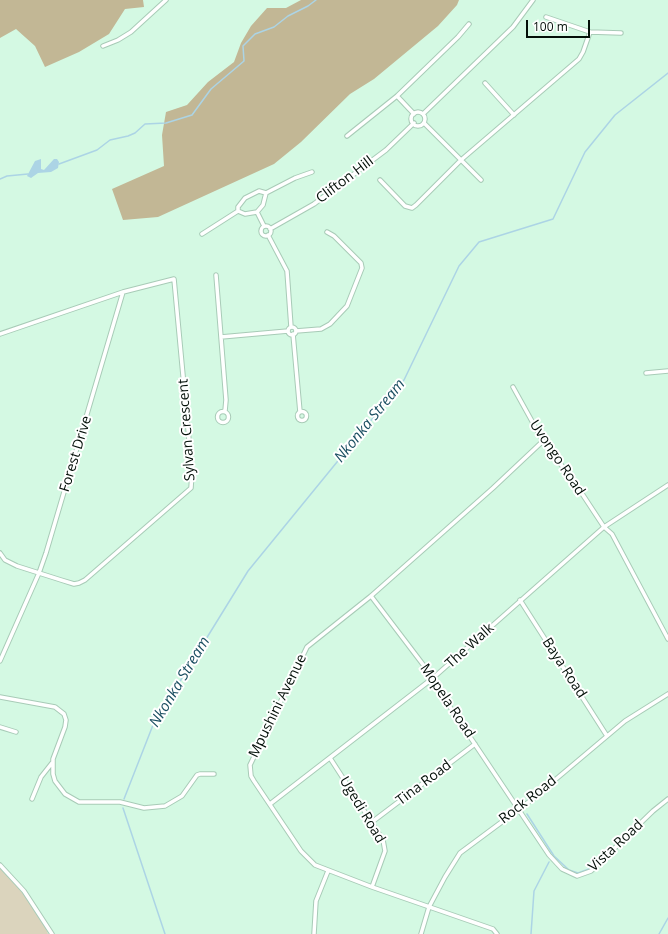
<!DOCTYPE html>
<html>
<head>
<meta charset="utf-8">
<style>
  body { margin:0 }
  #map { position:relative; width:668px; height:934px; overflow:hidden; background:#d4f9e3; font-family:"Open Sans",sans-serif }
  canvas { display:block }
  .scale { position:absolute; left:526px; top:20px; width:64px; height:18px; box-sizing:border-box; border:2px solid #030f08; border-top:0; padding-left:5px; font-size:12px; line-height:14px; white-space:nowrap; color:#030f08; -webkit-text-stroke:3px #fff; paint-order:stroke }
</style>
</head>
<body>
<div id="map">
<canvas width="668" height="934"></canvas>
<div class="scale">100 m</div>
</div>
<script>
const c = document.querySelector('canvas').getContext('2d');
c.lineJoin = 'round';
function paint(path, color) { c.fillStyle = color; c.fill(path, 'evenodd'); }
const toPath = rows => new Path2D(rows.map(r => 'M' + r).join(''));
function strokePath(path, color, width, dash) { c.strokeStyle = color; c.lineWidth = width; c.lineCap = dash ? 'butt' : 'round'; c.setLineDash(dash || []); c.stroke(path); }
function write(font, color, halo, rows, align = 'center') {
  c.font = font + ' "Open Sans",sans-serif'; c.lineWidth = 4; c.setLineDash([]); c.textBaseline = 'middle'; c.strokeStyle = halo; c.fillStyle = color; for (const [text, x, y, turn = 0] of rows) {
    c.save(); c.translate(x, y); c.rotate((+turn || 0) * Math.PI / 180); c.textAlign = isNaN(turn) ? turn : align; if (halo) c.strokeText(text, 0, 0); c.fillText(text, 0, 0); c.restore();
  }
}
paint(toPath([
  [0,866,21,888,43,920,48,934,0,934]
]), '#dbd4bd');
paint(toPath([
  [0,0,143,0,144,7,125,9,109,34,79,52,45,67,35,46,16,29,0,38],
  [301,0,459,0,457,5,438,26,374,79,350,94,301,142,274,164,158,217,123,220,112,189,164,166,162,135,166,112,187,105,208,82,234,62,241,43,251,26,267,8,286,8]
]), '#c2b795');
paint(toPath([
  [41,159,41,169,44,170,54,159,57,159,59,162,58,168,51,172,38,173,31,178,27,176,35,161]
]), '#acd4e5');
strokePath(toPath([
  [59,164,97,150,110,140,128,136,135,133,145,124,166,123,192,115,211,89,244,61,243,46,255,34,274,27,288,16,308,6,316,0],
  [0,179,7,176,28,174],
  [124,799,153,725,248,571,404,380,459,266,479,242,553,219,585,152,615,115,668,73],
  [123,808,165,934],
  [527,814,554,856,569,870,578,873,589,869,613,847],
  [531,934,534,891,549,862],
  [659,934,668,918]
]), '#acd4e5', 1.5);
const street = toPath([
  [546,17,590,32,621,33],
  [103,46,118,40,131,32,166,0],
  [485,83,514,115],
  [397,96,414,114],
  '411 119a7 7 0 1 1 14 0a7 7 0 1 1-14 0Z',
  [423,114,513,27,533,0],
  [424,123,481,180],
  [347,136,397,96,458,37,469,24],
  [380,180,405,206,412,208,416,205,461,160,579,59,583,52,590,32],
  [238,211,245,214,257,212,263,205,266,193],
  [257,212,264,226],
  '261 231a5 5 0 1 1 10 0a5 5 0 1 1-10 0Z',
  [270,229,314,204,386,150,414,123],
  [202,234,238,211,238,207,245,198,259,191,266,193,295,178,312,172],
  [268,235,287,271,291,327],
  [216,275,226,400,225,411],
  '288 331a4 4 0 1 1 8 0a4 4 0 1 1-8 0Z',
  [296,331,321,329,330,324,347,306,362,268,361,263,334,236,327,232],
  [0,334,123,292],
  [293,334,300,412],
  [221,337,288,331],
  [646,373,668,371],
  [513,387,543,441,575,483,604,527,612,534,668,639],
  '217.5 417a5.5 5.5 0 1 1 11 0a5.5 5.5 0 1 1-11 0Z',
  '297.5 416a4.5 4.5 0 1 1 9 0a4.5 4.5 0 1 1-9 0Z',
  [0,553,5,560,17,566,61,580,74,584,79,583,85,580,191,488,192,472,174,279,123,292,46,553,39,573,0,661],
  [371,596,431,675,438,689,549,855,562,869,577,876,591,871,653,811,668,799],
  [520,600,607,736],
  [0,697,55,707,64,714,66,720,65,727,53,759,53,774,55,781,65,794,79,802,120,802,144,808,165,806,182,796,197,775,200,774,214,774],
  [0,727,16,732],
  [330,758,383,840,385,851,372,887],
  [32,799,41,777,52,763],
  [270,804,433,678,604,527,668,485],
  [372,822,475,744],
  [0,865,24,891,52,934],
  [314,934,316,901,328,871],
  [421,934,429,907,445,877,460,853,530,801,625,721,668,694],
  [497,934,493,929,372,887,315,865,301,851,254,781,251,776,250,765,307,647,371,596,493,488,543,441]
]);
strokePath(street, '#a8cbb7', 5.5);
strokePath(street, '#fff', 3.5);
write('14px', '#030f08', '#fff', [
  ["Clifton Hill",345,180,-37],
  ["Sylvan Crescent",187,430,-94],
  ["Forest Drive",76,454,-73],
  ["Uvongo Road",557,458,56],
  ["The Walk",470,646,-42],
  ["Baya Road",564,668,57],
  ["Mopela Road",447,701,56],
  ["Mpushini Avenue",278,706,-64],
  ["Tina Road",424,783,-37],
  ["Rock Road",528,800,-38],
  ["Ugedi Road",362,810,59],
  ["Vista Road",616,846,-43]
]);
write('italic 15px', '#1b4f62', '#fff', [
  ["Nkonka Stream",370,421,-51],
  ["Nkonka Stream",180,682,-59]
]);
</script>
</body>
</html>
